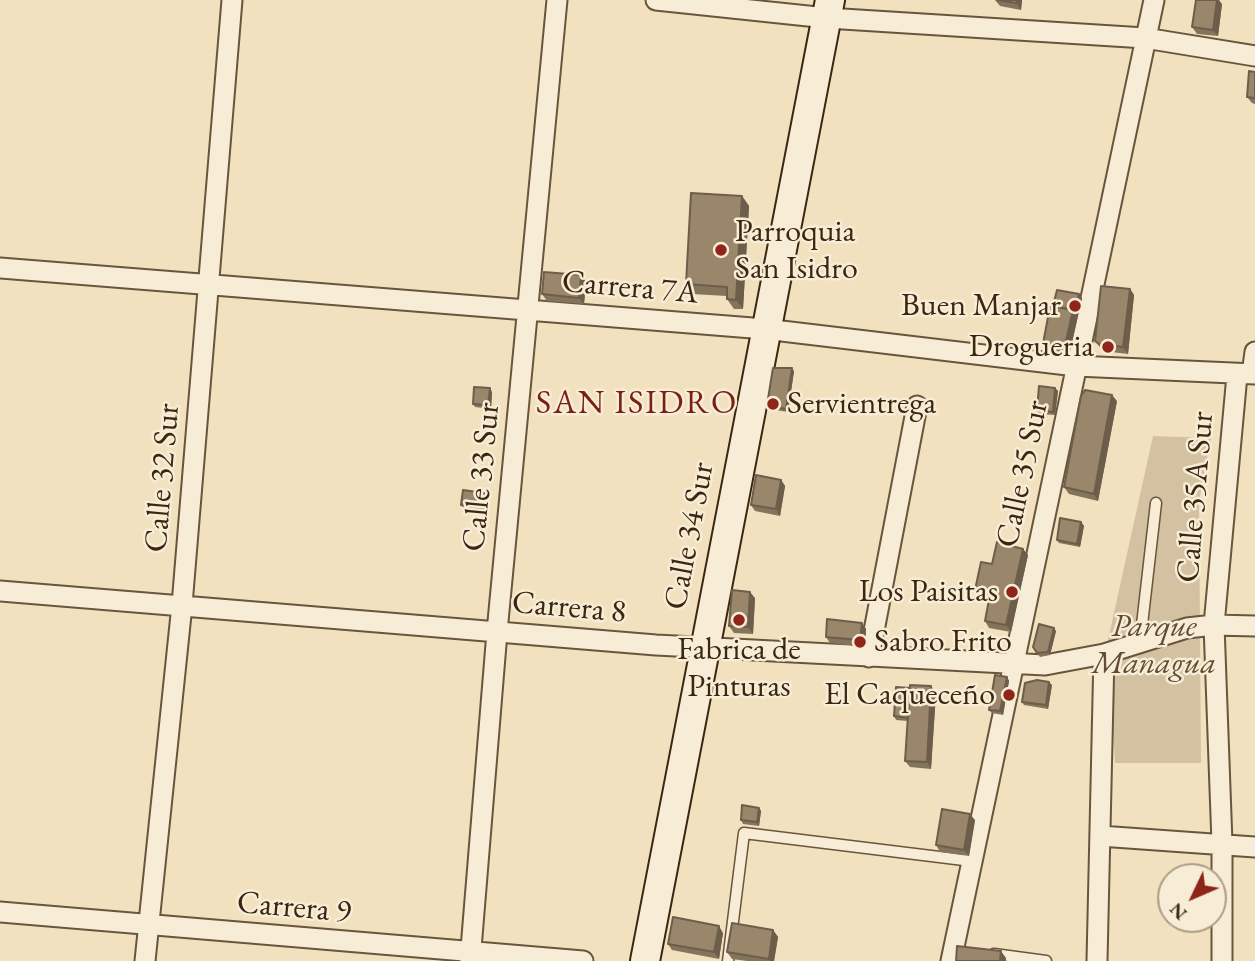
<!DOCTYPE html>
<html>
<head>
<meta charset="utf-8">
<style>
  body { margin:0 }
  #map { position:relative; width:1255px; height:961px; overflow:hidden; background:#f2e1bf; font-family:"EB Garamond",serif }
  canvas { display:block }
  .north { position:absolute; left:1157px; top:863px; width:70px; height:70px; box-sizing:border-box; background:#f7ecd5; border:2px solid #ac9d87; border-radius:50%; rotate:226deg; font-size:19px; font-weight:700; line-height:28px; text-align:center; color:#3b2611 }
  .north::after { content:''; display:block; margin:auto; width:24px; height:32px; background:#8f2418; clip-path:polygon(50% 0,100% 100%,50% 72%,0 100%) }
</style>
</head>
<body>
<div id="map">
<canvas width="1255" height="961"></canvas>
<div class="north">N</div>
</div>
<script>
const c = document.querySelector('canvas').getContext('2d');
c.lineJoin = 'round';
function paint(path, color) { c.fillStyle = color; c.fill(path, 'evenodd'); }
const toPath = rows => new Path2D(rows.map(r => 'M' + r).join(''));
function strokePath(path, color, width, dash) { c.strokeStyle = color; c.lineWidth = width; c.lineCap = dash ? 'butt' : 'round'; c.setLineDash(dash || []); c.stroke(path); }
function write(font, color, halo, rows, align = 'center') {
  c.font = font + ' "EB Garamond",serif'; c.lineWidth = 5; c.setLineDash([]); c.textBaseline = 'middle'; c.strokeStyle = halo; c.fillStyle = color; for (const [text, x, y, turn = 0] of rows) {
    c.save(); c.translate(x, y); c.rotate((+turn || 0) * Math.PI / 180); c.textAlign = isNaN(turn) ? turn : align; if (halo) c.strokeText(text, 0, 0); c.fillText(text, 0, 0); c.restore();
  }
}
paint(toPath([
  [1153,436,1211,438,1199,501,1201,763,1115,763,1108,640]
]), '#d3c1a1');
const lane = toPath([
  [1140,642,1156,503],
  [994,954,1046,961],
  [728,961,744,833,972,861]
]);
const street = toPath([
  [656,0,827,18,1145,38,1255,56],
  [0,268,765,329,1076,366,1255,374],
  [1252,374,1255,352],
  [0,591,656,645,1045,665,1104,654,1187,628,1214,625,1255,626],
  [869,657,917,406],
  [1100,836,1255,847],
  [0,912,583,961],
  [145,961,182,605,232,0],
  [470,961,497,632,557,0],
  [951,961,1154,0],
  [1097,961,1104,654],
  [1222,961,1222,843,1214,625,1237,375]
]);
const secondary = toPath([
  [645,961,830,0]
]);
strokePath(lane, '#69553c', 13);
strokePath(street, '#69553c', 23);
strokePath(secondary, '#3b2611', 32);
strokePath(lane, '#f7ecd5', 10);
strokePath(street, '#f7ecd5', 19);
strokePath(secondary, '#f7ecd5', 28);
paint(toPath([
  [995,0,1022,0,1021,10,1000,6],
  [1222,4,1218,36,1197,34,1192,27],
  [1255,72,1255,104,1252,103,1247,97],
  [742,196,749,206,743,309,734,309,727,299,727,296,692,294,686,284],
  [586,282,584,304,547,301,542,294],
  [1130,289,1134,295,1128,354,1103,351,1095,341],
  [1079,294,1082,298,1071,347,1062,354,1048,350,1043,344,1053,306],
  [794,371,788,412,769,409,767,405],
  [1055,388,1058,391,1055,415,1039,414,1037,410],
  [492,392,491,409,475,407,473,404],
  [1117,401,1098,501,1069,494,1064,487],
  [781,480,785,486,780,516,755,511,751,505],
  [484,493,486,496,485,510,464,508,461,505],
  [1081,522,1084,526,1080,547,1059,543,1057,540],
  [1023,549,1028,555,1011,632,989,628,985,621,989,599,979,597,975,590,992,564],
  [755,598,753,634,734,633,729,626],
  [862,623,866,629,865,647,830,643,826,637],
  [1056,631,1050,655,1040,657,1033,647],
  [1007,677,1009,681,1003,715,992,713,989,710],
  [1052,685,1048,709,1024,705,1022,702],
  [931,686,936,693,931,769,910,767,905,761,908,721,896,720,894,716,910,688],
  [759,808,761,811,759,826,743,824,741,820],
  [975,820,969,856,940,852,936,845],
  [773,930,778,937,774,961,747,961,732,959,727,952],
  [723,933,719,959,672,950,668,944]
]), '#84745c');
paint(toPath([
  [1017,0,1022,0,1021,10,1016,3],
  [1217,0,1219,0,1222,4,1218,36,1213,30],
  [742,196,749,206,743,309,736,300],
  [581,275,586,282,584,304,579,298],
  [1130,289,1134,295,1128,354,1123,347],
  [1079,294,1082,298,1071,347,1066,341,1073,310],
  [792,368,794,371,788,412,786,409],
  [490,388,492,392,491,409,488,405],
  [1055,388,1058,391,1055,415,1053,412],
  [1112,395,1117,401,1098,501,1094,494],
  [781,480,785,486,780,516,776,509],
  [484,493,486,496,485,510,482,507],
  [1081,522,1084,526,1080,547,1077,544],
  [1023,549,1028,555,1011,632,1006,625],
  [750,592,755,598,753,634,748,627],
  [862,623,866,629,865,647,860,640],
  [1054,628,1056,631,1050,655,1048,652],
  [1007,677,1009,681,1003,715,1000,711],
  [1049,682,1052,685,1048,709,1046,705],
  [931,686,936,693,931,769,927,762],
  [759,808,761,811,759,826,757,822],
  [970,814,975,820,969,856,964,850],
  [719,926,723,933,719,959,714,952],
  [773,930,778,937,774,961,770,961,769,959],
  [1001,951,1006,958,1006,961,1000,961]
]), '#6c5e4b');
const building = toPath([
  [997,0,1017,0,1016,3,997,0],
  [1196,0,1217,0,1213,30,1192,27,1196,0],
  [1249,71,1255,72,1255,98,1247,97,1249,71],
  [691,193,742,196,736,300,727,299,727,287,686,284,691,193],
  [544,272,581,275,579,298,542,294,544,272],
  [1101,286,1130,289,1123,347,1099,344,1095,341,1101,286],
  [1057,290,1079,294,1075,313,1073,310,1053,306,1057,290],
  [1050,306,1073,310,1066,341,1058,347,1043,344,1050,306],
  [773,368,792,368,786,409,767,405,773,368],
  [1039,386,1055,388,1053,412,1037,410,1039,386],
  [474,387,490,388,488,405,473,404,474,387],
  [1085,390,1112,395,1094,494,1064,487,1081,396,1085,390],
  [756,475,781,480,776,509,751,505,756,475],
  [463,490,484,493,482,507,461,505,463,490],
  [1060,518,1081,522,1077,544,1057,540,1060,518],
  [997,542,1023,549,1006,625,985,621,990,594,975,590,981,562,992,564,997,542],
  [732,590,750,592,748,627,729,626,732,590],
  [827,619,862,623,860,640,826,637,827,619],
  [1039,624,1054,628,1048,652,1037,653,1033,647,1039,624],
  [995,675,1007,677,1000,711,989,710,995,675],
  [1037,680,1049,682,1046,705,1022,702,1025,683,1037,680],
  [910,685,931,686,927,762,905,761,910,685],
  [896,687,910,688,908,718,894,716,896,687],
  [742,805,759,808,757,822,741,820,742,805],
  [942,809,970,814,964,850,936,845,942,809],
  [673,917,719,926,714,952,668,944,673,917],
  [732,923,773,930,769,959,727,952,732,923],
  [957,946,1001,951,1000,961,956,961,957,946]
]);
paint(building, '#9a876b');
strokePath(building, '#6c5e4b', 2);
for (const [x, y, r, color] of [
  [721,250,7,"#8f2418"],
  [1075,306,7,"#8f2418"],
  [1108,347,7,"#8f2418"],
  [773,404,7,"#8f2418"],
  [1012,592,7,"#8f2418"],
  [739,620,7,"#8f2418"],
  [860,642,7,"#8f2418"],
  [1009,695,7,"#8f2418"]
]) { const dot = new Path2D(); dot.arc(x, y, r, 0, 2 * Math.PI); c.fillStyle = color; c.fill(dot); strokePath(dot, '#f7ecd5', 2.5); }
write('32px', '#3b2611', '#f7ecd5', [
  ["Parroquia",735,232,"left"],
  ["San Isidro",735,269,"left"],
  ["Buen Manjar",1061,306],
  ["Drogueria",1094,347],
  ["Servientrega",787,404,"left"],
  ["Los Paisitas",998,592],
  ["Sabro Frito",874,642,"left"],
  ["Fabrica de",739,650,"center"],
  ["Pinturas",739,687,"center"],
  ["El Caqueceño",995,695]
], 'right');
write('32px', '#3b2611', '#f7ecd5', [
  ["Carrera 7A",630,288,5],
  ["Calle 35 Sur",1023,474,-78],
  ["Calle 33 Sur",482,477,-84],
  ["Calle 32 Sur",163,478,-85],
  ["Calle 35A Sur",1196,497,-85],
  ["Calle 34 Sur",690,536,-79],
  ["Carrera 8",569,608,5],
  ["Carrera 9",294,908,5]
]);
write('italic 32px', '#614d35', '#f7ecd5', [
  ["Parque",1154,627],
  ["Managua",1154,664]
]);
c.letterSpacing = '2px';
write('33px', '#7a1f14', '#f7ecd5', [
  ["SAN ISIDRO",637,404]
]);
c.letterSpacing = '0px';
</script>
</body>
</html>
